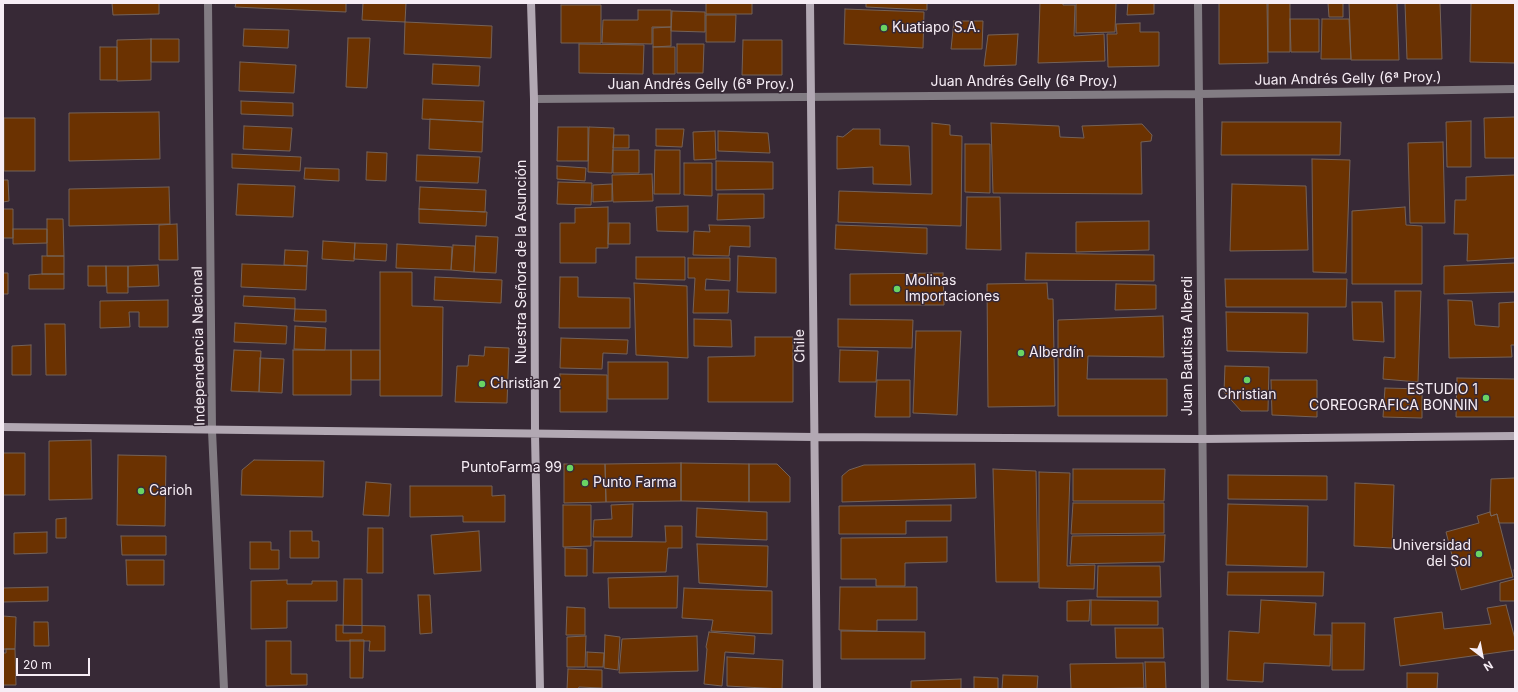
<!DOCTYPE html>
<html>
<head>
<meta charset="utf-8">
<style>
  body { margin:0 }
  #map { position:relative; width:1518px; height:692px; overflow:hidden; background:#372936; font-family:Inter,sans-serif }
  canvas { display:block }
  .frame { position:absolute; inset:0; border:4px solid #f6edf5; pointer-events:none }
  .north { position:absolute; left:1462px; top:636px; width:40px; height:40px; -webkit-text-stroke:3px #372936; paint-order:stroke; rotate:148deg; font-size:11px; font-weight:700; line-height:16px; text-align:center; color:#f6edf5 }
  .north::after { content:''; display:block; margin:auto; width:14px; height:18px; background:#f6edf5; clip-path:polygon(50% 0,100% 100%,50% 72%,0 100%) }
  .scale { position:absolute; left:16px; top:658px; width:74px; height:18px; box-sizing:border-box; border:2px solid #f6edf5; border-top:0; padding-left:5px; font-size:12px; line-height:14px; white-space:nowrap; color:#f6edf5; -webkit-text-stroke:3px #372936; paint-order:stroke }
</style>
</head>
<body>
<div id="map">
<canvas width="1518" height="692"></canvas>
<div class="frame"></div>
<div class="north">N</div>
<div class="scale">20 m</div>
</div>
<script>
const c = document.querySelector('canvas').getContext('2d');
c.lineJoin = 'round';
function paint(path, color) { c.fillStyle = color; c.fill(path, 'evenodd'); }
const toPath = rows => new Path2D(rows.map(r => 'M' + r).join(''));
function strokePath(path, color, width, dash) { c.strokeStyle = color; c.lineWidth = width; c.lineCap = dash ? 'butt' : 'round'; c.setLineDash(dash || []); c.stroke(path); }
function write(font, color, halo, rows, align = 'center') {
  c.font = font + ' Inter,sans-serif'; c.lineWidth = 3; c.setLineDash([]); c.textBaseline = 'middle'; c.strokeStyle = halo; c.fillStyle = color; for (const [text, x, y, turn = 0] of rows) {
    c.save(); c.translate(x, y); c.rotate((+turn || 0) * Math.PI / 180); c.textAlign = isNaN(turn) ? turn : align; if (halo) c.strokeText(text, 0, 0); c.fillText(text, 0, 0); c.restore();
  }
}
const building = toPath([
  [112,3,159,3,159,14,113,15,112,3],
  [236,3,346,3,346,12,235,7,236,3],
  [363,3,406,3,405,22,362,20,363,3],
  [706,3,752,3,752,14,706,14,706,3],
  [866,3,927,3,927,10,866,7,866,3],
  [1040,3,1063,3,1063,5,1075,5,1074,36,1104,34,1105,61,1038,63,1040,3],
  [1076,3,1116,3,1115,32,1076,33,1076,3],
  [1128,3,1154,3,1154,14,1127,15,1128,3],
  [1219,3,1267,3,1268,63,1219,64,1219,3],
  [1268,3,1290,3,1290,52,1268,52,1268,3],
  [1328,3,1343,3,1343,17,1329,17,1328,3],
  [1349,3,1397,3,1399,60,1351,60,1349,3],
  [1405,3,1440,3,1442,59,1407,59,1405,3],
  [1471,3,1515,3,1515,63,1470,62,1471,3],
  [561,5,601,5,601,43,561,43,561,5],
  [845,9,924,12,923,48,844,44,845,9],
  [638,10,671,10,671,27,652,27,652,44,602,43,603,20,638,20,638,10],
  [672,11,705,12,705,32,671,31,672,11],
  [706,15,736,15,735,42,706,42,706,15],
  [1290,19,1319,19,1319,52,1291,52,1290,19],
  [1322,19,1349,19,1351,59,1321,59,1322,19],
  [954,21,983,21,982,49,951,49,954,21],
  [405,22,492,26,491,58,404,54,405,22],
  [1140,23,1140,32,1159,32,1159,66,1108,67,1107,34,1117,34,1116,24,1140,23],
  [671,27,671,46,653,47,653,28,671,27],
  [244,29,289,30,288,48,243,46,244,29],
  [1018,34,1016,65,984,66,988,35,1018,34],
  [348,38,370,38,367,88,346,87,348,38],
  [151,39,151,80,117,81,117,40,151,39],
  [151,39,179,39,179,62,151,62,151,39],
  [743,40,782,40,782,75,742,75,743,40],
  [579,44,644,45,643,74,579,73,579,44],
  [677,44,704,44,703,73,677,73,677,44],
  [100,47,117,47,117,80,100,80,100,47],
  [653,47,675,47,675,74,653,74,653,47],
  [240,62,296,65,294,93,239,91,240,62],
  [433,64,480,66,479,86,432,84,433,64],
  [423,99,484,101,483,122,422,119,423,99],
  [241,101,293,103,293,116,241,114,241,101],
  [159,112,160,159,69,161,69,113,159,112],
  [1515,117,1515,158,1485,158,1484,118,1515,117],
  [4,118,35,118,35,171,4,171,4,118],
  [430,119,483,122,482,152,429,149,430,119],
  [1471,121,1471,167,1447,167,1446,122,1471,121],
  [1222,122,1341,122,1340,155,1221,155,1222,122],
  [932,123,950,125,950,135,962,136,961,226,838,222,839,191,932,194,932,123],
  [991,123,1059,126,1060,137,1084,138,1082,126,1142,124,1152,135,1151,141,1141,142,1142,194,993,193,991,123],
  [244,126,292,128,290,151,243,149,244,126],
  [558,127,588,127,588,161,557,161,558,127],
  [589,127,614,128,612,173,588,172,589,127],
  [656,129,684,129,682,147,656,146,656,129],
  [853,129,880,129,880,145,909,146,911,185,873,184,873,167,837,169,837,136,843,137,853,129],
  [715,131,716,159,694,160,693,132,715,131],
  [718,131,768,133,770,153,718,151,718,131],
  [614,135,629,135,629,148,613,148,614,135],
  [1443,142,1445,223,1410,223,1408,143,1443,142],
  [965,144,990,144,990,193,965,192,965,144],
  [613,150,639,150,639,173,613,173,613,150],
  [655,150,680,150,680,194,654,194,655,150],
  [367,152,387,153,386,181,366,180,367,152],
  [232,154,301,157,300,171,232,168,232,154],
  [417,155,480,157,478,183,416,181,417,155],
  [1312,159,1350,160,1346,273,1313,272,1312,159],
  [716,161,773,162,773,189,716,190,716,161],
  [684,163,712,163,712,196,684,195,684,163],
  [557,166,586,168,585,181,557,179,557,166],
  [305,168,339,169,339,181,304,179,305,168],
  [652,174,653,201,613,202,612,175,652,174],
  [1515,175,1515,258,1467,261,1468,234,1454,234,1455,200,1466,200,1466,177,1515,175],
  [3,180,8,180,9,201,3,202,3,180],
  [558,182,592,183,591,205,557,204,558,182],
  [238,184,295,186,293,217,236,215,238,184],
  [612,184,612,201,593,202,593,185,612,184],
  [1232,184,1306,186,1308,250,1230,251,1232,184],
  [169,187,170,224,69,226,69,189,169,187],
  [420,187,486,190,485,212,419,209,420,187],
  [718,194,764,194,764,218,717,220,718,194],
  [967,197,1000,197,1001,250,966,249,967,197],
  [688,206,688,232,657,231,656,207,688,206],
  [608,207,608,248,596,248,596,263,560,263,560,223,575,223,575,208,608,207],
  [1405,207,1406,225,1422,226,1422,284,1352,284,1352,211,1405,207],
  [3,209,13,209,13,238,3,238,3,209],
  [419,209,487,212,486,226,419,223,419,209],
  [47,219,63,219,64,256,47,256,47,219],
  [1149,221,1149,250,1076,252,1076,222,1149,221],
  [609,223,630,223,630,244,608,244,609,223],
  [177,224,178,260,159,260,159,225,177,224],
  [709,225,750,226,750,247,730,246,729,256,693,255,694,231,710,232,709,225],
  [836,225,927,228,927,254,835,249,836,225],
  [13,229,47,229,47,243,13,244,13,229],
  [476,236,498,237,496,273,474,272,476,236],
  [323,241,355,243,354,261,322,259,323,241],
  [355,243,387,244,386,261,354,259,355,243],
  [397,244,452,247,451,270,396,268,397,244],
  [453,245,475,246,474,272,451,270,453,245],
  [285,250,308,251,307,266,284,265,285,250],
  [1026,253,1154,255,1154,281,1025,280,1026,253],
  [42,256,64,256,64,274,42,274,42,256],
  [738,256,776,258,776,293,737,292,738,256],
  [636,257,685,257,685,280,636,279,636,257],
  [688,258,730,258,730,281,706,279,705,290,729,290,728,313,693,313,695,278,688,278,688,258],
  [1515,263,1515,292,1444,294,1444,266,1515,263],
  [242,264,307,266,306,290,241,287,242,264],
  [158,265,159,286,128,287,128,266,158,265],
  [88,266,106,266,106,286,88,286,88,266],
  [106,266,128,266,128,293,107,293,106,266],
  [380,272,412,272,412,306,443,307,442,396,380,396,380,272],
  [3,273,8,273,8,294,3,294,3,273],
  [943,273,944,305,850,305,850,274,943,273],
  [42,274,64,274,64,289,29,289,29,275,42,274],
  [435,277,502,280,501,303,434,300,435,277],
  [560,277,578,277,578,297,630,298,630,328,559,328,560,277],
  [1225,279,1347,279,1346,307,1226,307,1225,279],
  [634,283,687,286,688,358,636,355,634,283],
  [1047,283,1048,299,1053,299,1055,406,988,407,987,284,1047,283],
  [1116,284,1156,285,1156,309,1115,310,1116,284],
  [1395,291,1421,291,1418,382,1383,379,1384,357,1395,358,1395,291],
  [244,296,295,298,295,309,243,306,244,296],
  [168,300,168,327,139,327,139,312,129,312,130,327,100,328,100,301,168,300],
  [1448,300,1472,301,1475,325,1499,327,1499,303,1515,302,1515,345,1511,345,1512,357,1449,358,1448,300],
  [1352,302,1382,302,1384,342,1353,340,1352,302],
  [295,309,326,310,326,322,294,321,295,309],
  [1226,312,1308,313,1307,353,1227,351,1226,312],
  [1163,316,1164,357,1088,356,1087,379,1167,379,1167,416,1058,416,1058,320,1163,316],
  [694,319,731,320,732,347,694,346,694,319],
  [838,319,913,320,912,348,838,347,838,319],
  [235,323,287,326,286,344,234,342,235,323],
  [45,324,65,324,66,375,46,375,45,324],
  [295,326,326,328,325,350,294,349,295,326],
  [916,331,961,331,957,415,913,413,916,331],
  [755,337,793,337,793,402,708,402,708,357,755,356,755,337],
  [561,338,628,340,627,354,603,353,602,369,560,368,561,338],
  [31,345,31,375,12,375,12,346,31,345],
  [485,347,509,348,507,403,455,402,457,366,468,366,469,355,484,356,485,347],
  [234,350,261,351,259,392,231,391,234,350],
  [293,350,351,350,351,395,293,395,293,350],
  [351,350,380,350,380,380,351,380,351,350],
  [840,350,878,351,876,382,839,382,840,350],
  [260,358,284,359,282,393,259,392,260,358],
  [608,362,668,362,668,399,608,399,608,362],
  [1225,366,1269,367,1268,411,1241,411,1224,392,1225,366],
  [560,374,607,375,607,412,560,412,560,374],
  [1457,378,1515,379,1515,417,1456,417,1457,378],
  [877,380,910,380,910,417,875,417,877,380],
  [1271,380,1317,380,1317,417,1272,415,1271,380],
  [1385,388,1422,389,1422,418,1383,417,1385,388],
  [91,440,92,499,49,500,49,441,91,440],
  [3,453,25,453,25,495,3,495,3,453],
  [118,455,166,456,165,526,117,525,118,455],
  [254,460,324,461,323,497,241,495,242,470,254,460],
  [681,463,681,501,606,502,605,464,681,463],
  [681,463,749,464,749,502,681,501,681,463],
  [564,464,605,464,606,502,564,503,564,464],
  [749,464,777,464,790,477,790,502,749,502,749,464],
  [975,464,976,498,842,502,842,476,849,470,864,465,975,464],
  [993,469,1036,471,1038,582,996,582,993,469],
  [1073,469,1165,469,1164,501,1073,501,1073,469],
  [1039,472,1070,473,1067,566,1095,565,1094,589,1039,588,1039,472],
  [1228,475,1327,476,1327,500,1228,499,1228,475],
  [1515,478,1515,523,1499,523,1497,514,1491,516,1490,512,1491,479,1515,478],
  [366,482,391,484,389,516,363,515,366,482],
  [1355,483,1394,485,1392,548,1354,546,1355,483],
  [410,486,492,486,492,496,505,495,505,522,463,522,463,516,410,517,410,486],
  [1073,503,1164,503,1164,533,1071,534,1073,503],
  [633,504,632,537,593,537,594,520,612,519,611,505,633,504],
  [1228,504,1308,506,1307,567,1226,565,1228,504],
  [563,505,591,505,591,546,563,547,563,505],
  [951,505,951,521,906,521,906,534,839,534,839,506,951,505],
  [697,508,767,512,767,540,696,537,697,508],
  [1490,512,1491,516,1497,514,1513,577,1461,590,1446,532,1479,523,1477,516,1490,512],
  [66,518,66,538,56,538,56,519,66,518],
  [665,526,682,526,682,548,668,548,666,572,593,573,594,541,666,542,665,526],
  [368,528,383,528,383,573,367,573,368,528],
  [290,531,312,531,312,541,319,541,319,558,290,558,290,531],
  [479,531,481,571,434,574,431,535,479,531],
  [47,532,47,553,14,554,14,533,47,532],
  [1165,535,1164,562,1070,564,1072,536,1165,535],
  [121,536,166,536,166,555,122,555,121,536],
  [947,537,947,562,905,563,905,586,876,586,876,579,841,579,841,538,947,537],
  [250,542,271,542,271,550,279,550,279,569,250,569,250,542],
  [697,544,768,546,767,587,699,583,697,544],
  [565,548,587,549,587,576,565,576,565,548],
  [126,560,164,560,164,585,127,585,126,560],
  [1098,566,1160,566,1161,597,1097,597,1098,566],
  [1514,570,1515,570,1515,601,1500,601,1500,583,1515,579,1514,570],
  [1228,572,1324,572,1323,596,1227,595,1228,572],
  [678,576,677,608,609,608,608,578,678,576],
  [344,579,362,579,362,633,343,633,344,579],
  [287,580,287,584,312,584,312,581,337,581,337,601,287,601,287,628,251,629,251,581,287,580],
  [48,587,48,601,3,602,3,588,48,587],
  [840,587,917,587,917,620,877,620,877,631,839,630,840,587],
  [684,588,772,591,772,634,711,631,713,620,682,618,684,588],
  [418,595,430,595,432,633,420,634,418,595],
  [1090,600,1089,621,1067,621,1067,601,1090,600],
  [1091,600,1158,601,1158,625,1091,625,1091,600],
  [1261,600,1316,603,1314,635,1331,635,1330,666,1264,663,1263,682,1227,680,1229,631,1259,633,1261,600],
  [1506,605,1515,639,1515,650,1400,666,1394,618,1442,612,1444,629,1491,624,1487,608,1506,605],
  [567,607,585,608,585,635,566,635,567,607],
  [3,616,16,617,15,649,4,649,3,653,3,616],
  [34,622,48,622,49,646,34,646,34,622],
  [1332,623,1365,623,1364,670,1332,670,1332,623],
  [336,625,385,626,385,651,369,651,370,641,336,641,336,625],
  [1115,628,1163,628,1164,658,1116,658,1115,628],
  [841,631,925,632,925,659,841,659,841,631],
  [709,632,755,636,754,654,725,652,722,686,704,684,707,649,706,647,709,632],
  [605,635,620,637,618,670,604,668,605,635],
  [586,636,585,667,567,667,567,637,586,636],
  [697,636,698,671,619,673,622,639,697,636],
  [350,640,364,640,363,678,350,678,350,640],
  [266,641,291,641,291,674,307,674,307,685,266,686,266,641],
  [6,649,15,649,16,685,3,685,3,653,6,653,6,649],
  [587,652,604,653,603,667,587,667,587,652],
  [727,657,783,660,782,689,727,686,727,657],
  [1145,662,1165,662,1166,689,1146,689,1145,662],
  [1143,663,1144,688,1071,689,1070,664,1143,663],
  [568,669,602,670,602,688,579,687,578,689,567,689,568,669],
  [1407,673,1438,673,1437,689,1407,689,1407,673],
  [1003,675,1038,676,1037,689,1002,689,1003,675],
  [974,677,998,678,998,689,974,689,974,677],
  [961,679,961,689,911,689,911,681,961,679]
]);
paint(building, '#6b3201');
strokePath(building, '#756257', 1);
strokePath(toPath([
  [208,3,212,431,224,689],
  [1198,3,1205,689],
  [534,99,1199,94,1515,89]
]), '#827c83', 8);
strokePath(toPath([
  [531,3,534,99,535,434,540,689],
  [810,3,817,689],
  [3,427,814,437,1201,439,1515,436]
]), '#b2a8b3', 8);
for (const [x, y, r, color] of [
  [884,28,4,"#69d464"],
  [897,289,4,"#69d464"],
  [1021,353,4,"#69d464"],
  [1247,380,4,"#69d464"],
  [482,384,4,"#69d464"],
  [1486,398,4,"#69d464"],
  [570,468,4,"#69d464"],
  [585,483,4,"#69d464"],
  [141,491,4,"#69d464"],
  [1479,554,4,"#69d464"]
]) { const dot = new Path2D(); dot.arc(x, y, r, 0, 2 * Math.PI); c.fillStyle = color; c.fill(dot); strokePath(dot, '#372936', 1.5); }
write('14px', '#f6edf5', '#372936', [
  ["Kuatiapo S.A.",892,28],
  ["Molinas",905,281],
  ["Importaciones",905,297],
  ["Alberdín",1029,353],
  ["Christian 2",490,384],
  ["ESTUDIO 1",1478,390,"right"],
  ["COREOGRAFICA BONNIN",1478,406,"right"],
  ["Christian",1247,395,"center"],
  ["PuntoFarma 99",562,468,"right"],
  ["Punto Farma",593,483],
  ["Carioh",149,491],
  ["Universidad",1471,546,"right"],
  ["del Sol",1471,562,"right"]
], 'left');
write('14px', '#f6edf5', '#372936', [
  ["Juan Andrés Gelly (6ª Proy.)",1348,79,-1],
  ["Juan Andrés Gelly (6ª Proy.)",1024,82],
  ["Juan Andrés Gelly (6ª Proy.)",701,85],
  ["Nuestra Señora de la Asunción",522,262,-90],
  ["Independencia Nacional",199,346,-91],
  ["Chile",800,346,-91],
  ["Juan Bautista Alberdi",1188,346,-90]
]);
</script>
</body>
</html>
